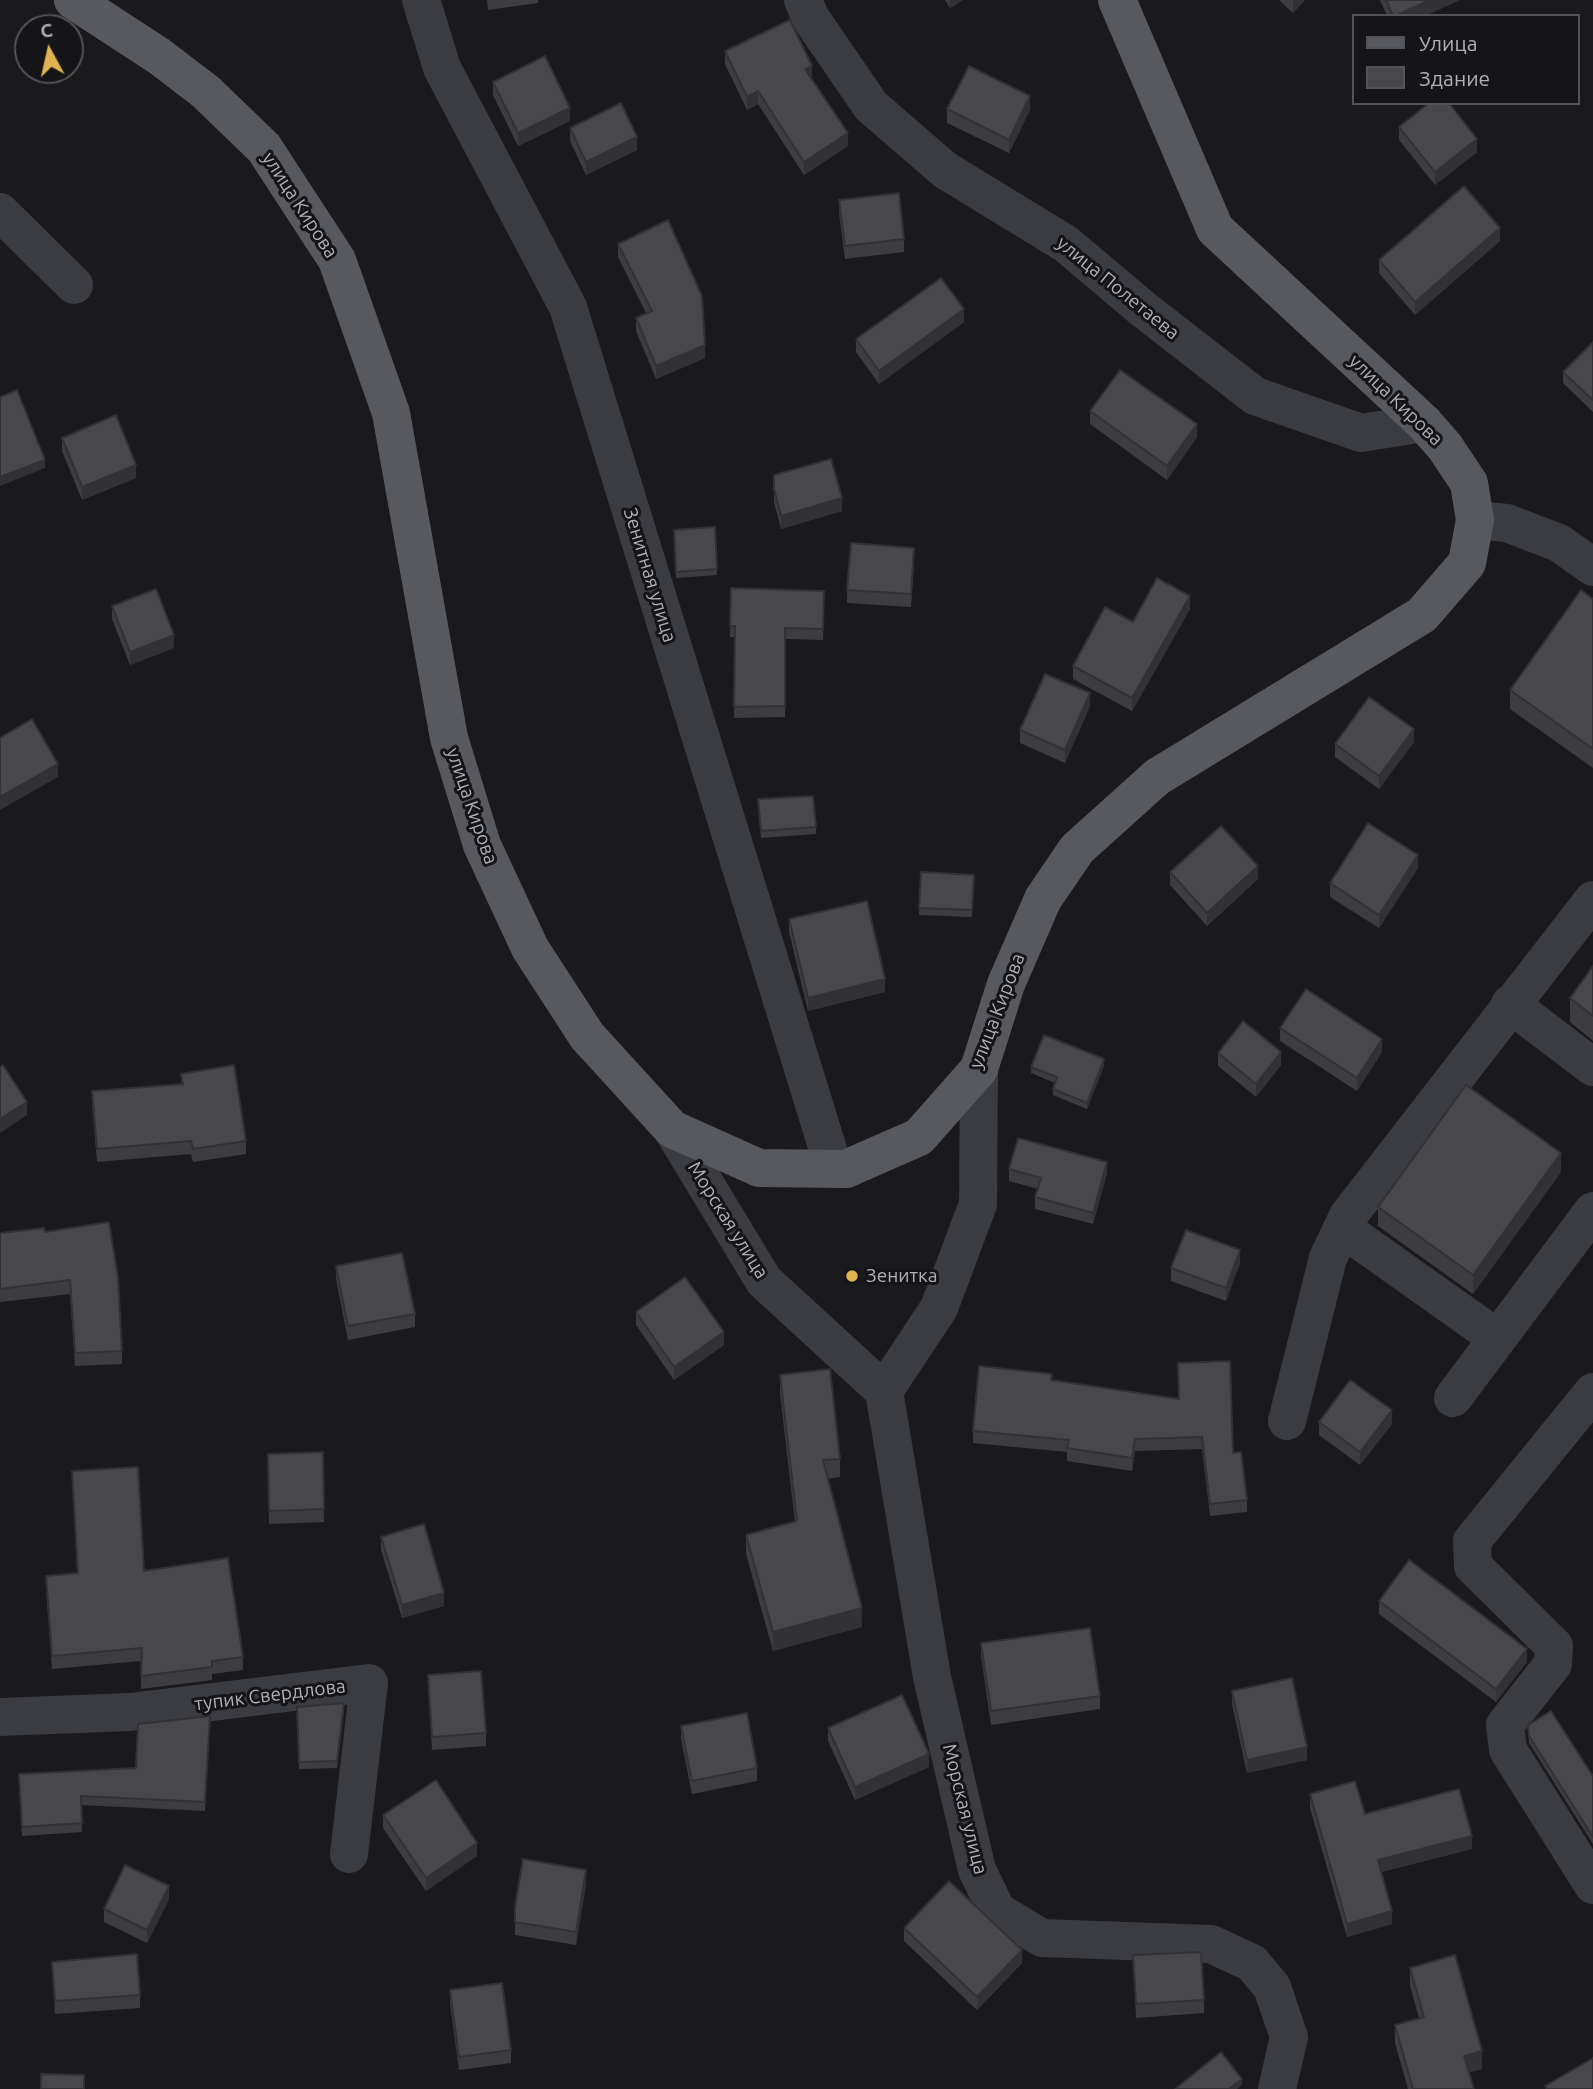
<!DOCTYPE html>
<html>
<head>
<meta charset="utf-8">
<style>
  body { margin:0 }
  #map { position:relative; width:1593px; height:2089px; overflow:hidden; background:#1a1a1c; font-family:Ubuntu,sans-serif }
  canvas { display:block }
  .legend { position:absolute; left:1352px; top:14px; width:228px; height:91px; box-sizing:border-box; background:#151517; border:2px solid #525358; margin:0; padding:9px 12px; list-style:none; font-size:21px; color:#aeb1ba }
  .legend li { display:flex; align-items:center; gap:14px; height:35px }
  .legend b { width:35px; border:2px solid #525358 }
  .north { position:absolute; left:14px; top:14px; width:70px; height:70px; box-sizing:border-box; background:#151517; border:2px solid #525358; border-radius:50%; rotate:352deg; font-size:19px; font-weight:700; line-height:28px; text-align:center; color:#aeb1ba }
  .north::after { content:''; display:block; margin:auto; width:24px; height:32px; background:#dfb34f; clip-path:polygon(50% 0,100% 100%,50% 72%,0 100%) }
</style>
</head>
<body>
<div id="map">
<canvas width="1593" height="2089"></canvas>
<ul class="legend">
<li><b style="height:9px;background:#58595f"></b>Улица</li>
<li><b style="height:19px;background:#47474c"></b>Здание</li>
</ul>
<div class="north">С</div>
</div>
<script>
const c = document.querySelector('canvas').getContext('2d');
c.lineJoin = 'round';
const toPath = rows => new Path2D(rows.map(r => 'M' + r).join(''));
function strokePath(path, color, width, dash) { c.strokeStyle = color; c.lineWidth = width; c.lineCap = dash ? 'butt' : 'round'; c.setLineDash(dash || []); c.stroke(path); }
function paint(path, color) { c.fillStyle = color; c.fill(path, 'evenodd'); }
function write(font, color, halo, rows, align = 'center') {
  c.font = font + ' Ubuntu,sans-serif'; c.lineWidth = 6; c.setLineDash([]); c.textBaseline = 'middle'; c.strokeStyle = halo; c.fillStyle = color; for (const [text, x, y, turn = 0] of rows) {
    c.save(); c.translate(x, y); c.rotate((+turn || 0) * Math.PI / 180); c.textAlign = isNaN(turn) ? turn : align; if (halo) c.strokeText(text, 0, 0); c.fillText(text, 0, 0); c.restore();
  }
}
strokePath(toPath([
  [421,0,442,68,568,307,834,1169],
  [803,0,810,17,871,106,945,170,1066,244,1143,309,1255,396,1361,433,1424,423],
  [0,212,74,285],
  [1475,520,1507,523,1559,543,1593,567],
  [1510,1004,1593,1067],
  [979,1069,978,1204,939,1308,884,1391,932,1677,977,1870,997,1911,1042,1938,1211,1944,1252,1963,1272,1987,1289,2037,1277,2089],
  [672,1129,764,1281,884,1391],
  [1342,1228,1497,1338],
  [1593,1392,1472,1541,1473,1566,1554,1646,1553,1664,1505,1725,1508,1750,1593,1885],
  [1453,1398,1593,1211],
  [1287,1421,1328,1258,1348,1216,1593,900],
  [0,1717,130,1712,369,1683,349,1854]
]), '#3b3c41', 38);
strokePath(toPath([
  [73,0,159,56,206,92,264,148,337,260,391,413,449,738,482,845,530,948,587,1036,672,1129,759,1168,846,1169,919,1137,979,1069,1006,984,1043,899,1077,849,1157,777,1422,615,1467,563,1475,520,1469,483,1445,447,1424,423,1215,229,1117,0]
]), '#58595f', 38);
paint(toPath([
  [487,0,538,0,538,3,488,10],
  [945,0,963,0,950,8],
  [1279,0,1305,0,1293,13],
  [1380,0,1460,0,1424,16,1387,16],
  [725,51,812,79,848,146,804,175,758,104,747,110,725,64],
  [493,82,570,121,518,146,493,95],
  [947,109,1030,110,1009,153,947,123],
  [1399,127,1477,152,1435,185,1399,140],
  [570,128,637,150,586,175,570,141],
  [839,200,904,239,904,252,845,259,839,214],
  [1500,241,1415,315,1379,273,1379,260],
  [618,244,705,358,656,379,636,331,636,318,646,313,618,257],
  [964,322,879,384,856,352,856,339],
  [1593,342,1593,412,1563,383,1563,372],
  [1090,411,1197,437,1167,480,1090,424],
  [62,438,136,478,82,500,62,451],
  [774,475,842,511,781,529,774,502],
  [715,527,717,575,676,578,674,530],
  [914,561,911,607,847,603,847,590],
  [731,588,824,591,823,640,785,639,785,717,734,718,734,637,730,637],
  [1593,599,1593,768,1510,709,1510,690],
  [112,606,174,648,130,665,112,619],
  [1190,609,1132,711,1073,679,1073,666,1133,622],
  [1090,706,1065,763,1020,743,1020,730],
  [1414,742,1379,789,1335,757,1335,744],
  [758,806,816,827,816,834,761,838],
  [1418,868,1379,928,1330,897,1330,883],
  [921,872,974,875,972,917,919,915],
  [1170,872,1258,879,1207,926,1170,885],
  [789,919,885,992,808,1011,789,932],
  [1593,966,1593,1041,1570,1022,1570,998],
  [1280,1028,1382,1052,1357,1091,1280,1041],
  [1218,1053,1281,1065,1256,1097,1218,1066],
  [1104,1066,1087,1109,1053,1095,1053,1089,1055,1083,1031,1073,1031,1067],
  [181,1074,246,1141,246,1154,193,1162,191,1154,97,1162,92,1104,92,1091,181,1084],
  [1009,1169,1107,1173,1093,1224,1035,1209,1035,1197,1038,1189,1009,1181],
  [1561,1172,1473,1294,1378,1226,1378,1207],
  [45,1232,122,1351,122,1364,75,1366,70,1294,0,1302,0,1233],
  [1240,1263,1226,1301,1171,1281,1171,1268],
  [336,1266,415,1314,415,1327,348,1340,336,1279],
  [636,1312,724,1345,674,1380,636,1325],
  [780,1375,840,1459,840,1477,827,1479,862,1627,773,1651,746,1554,746,1535,795,1522,780,1394],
  [1052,1380,1179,1399,1233,1453,1247,1500,1247,1512,1210,1516,1202,1449,1135,1451,1132,1471,1067,1461,1067,1452,973,1443,973,1431],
  [1319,1422,1392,1424,1360,1465,1319,1435],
  [323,1452,324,1522,269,1524,268,1454],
  [72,1471,144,1571,243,1657,243,1670,212,1674,212,1680,141,1689,141,1661,52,1669,46,1589,46,1576,77,1573],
  [381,1537,444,1606,402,1618,381,1550],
  [1379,1601,1527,1662,1496,1702,1379,1614],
  [981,1643,1100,1696,1100,1709,991,1725,981,1656],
  [428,1675,486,1733,486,1746,432,1750],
  [1232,1691,1307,1760,1247,1773,1232,1704],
  [297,1707,344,1709,337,1768,299,1769],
  [210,1716,205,1811,81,1805,82,1832,22,1836,19,1774,136,1768],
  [1528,1725,1593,1776,1593,1844,1529,1743],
  [681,1726,757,1768,757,1781,692,1794,681,1739],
  [828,1728,929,1767,855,1800,828,1741],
  [1310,1794,1365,1814,1472,1849,1381,1872,1392,1924,1347,1937,1310,1808],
  [383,1815,477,1856,426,1891,383,1828],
  [586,1884,576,1945,515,1935,515,1907],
  [169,1899,147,1943,104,1922,104,1909],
  [904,1928,1022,1963,977,2010,904,1941],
  [1133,1955,1204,2000,1204,2013,1136,2018],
  [52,1962,140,1995,140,2008,55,2014],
  [1410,1968,1482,2069,1469,2072,1474,2089,1408,2089,1395,2043,1395,2025,1419,2018,1410,1986],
  [450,1990,511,2050,511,2063,459,2070,450,2004]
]), '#3d3d41');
paint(toPath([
  [950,0,963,0,950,8],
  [1293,0,1305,0,1293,13],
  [1430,0,1460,0,1424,16,1395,16],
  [812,66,812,79,805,69],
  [758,91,758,104,747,110,747,97],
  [1030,96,1030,110,1009,153,1009,140],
  [570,108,570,121,518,146,518,133],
  [848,133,848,146,804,175,804,162],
  [637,137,637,150,586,175,586,162],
  [1477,139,1477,152,1435,185,1435,172],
  [1500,228,1500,241,1415,315,1415,302],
  [964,309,964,322,879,384,879,371],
  [705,345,705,358,656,379,656,366],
  [1197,424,1197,437,1167,480,1167,466],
  [45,460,45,468,0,486,0,477],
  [136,465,136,478,82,500,82,487],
  [842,498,842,511,781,529,781,516],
  [914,548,914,561,911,607,911,594],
  [1190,596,1190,609,1132,711,1132,698],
  [174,635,174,648,130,665,130,652],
  [1090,693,1090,706,1065,763,1065,750],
  [1414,729,1414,742,1379,789,1379,776],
  [58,764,58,777,0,810,0,797],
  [1418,855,1418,868,1379,928,1379,915],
  [1258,866,1258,879,1207,926,1207,913],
  [885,979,885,992,808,1011,808,998],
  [1382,1039,1382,1052,1357,1091,1357,1078],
  [1281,1052,1281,1065,1256,1097,1256,1084],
  [1104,1059,1104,1066,1087,1109,1087,1103],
  [27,1102,27,1115,0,1133,0,1119],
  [1561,1153,1561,1172,1473,1294,1473,1275],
  [1107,1162,1107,1173,1093,1224,1093,1213],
  [1240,1250,1240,1263,1226,1301,1226,1288],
  [724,1332,724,1345,674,1380,674,1367],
  [1392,1410,1392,1424,1360,1465,1360,1452],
  [1135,1439,1135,1451,1132,1471,1132,1458],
  [444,1593,444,1606,402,1618,402,1605],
  [862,1608,862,1627,773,1651,773,1632],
  [1527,1649,1527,1662,1496,1702,1496,1689],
  [344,1703,344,1709,337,1768,337,1761],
  [1307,1747,1307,1760,1247,1773,1247,1760],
  [929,1754,929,1767,855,1800,855,1787],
  [1472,1836,1472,1849,1378,1873,1378,1860],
  [477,1843,477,1856,426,1891,426,1878],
  [586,1870,586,1884,576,1945,576,1932],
  [169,1886,169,1899,147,1943,147,1930],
  [1392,1911,1392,1924,1347,1937,1347,1924],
  [1022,1950,1022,1963,977,2010,977,1997],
  [1482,2051,1482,2069,1464,2074,1464,2056],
  [1242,2079,1242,2085,1237,2089,1229,2089]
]), '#323235');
const building = toPath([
  [1386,0,1430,0,1395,16,1393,16,1386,0],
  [790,20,812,66,805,69,848,133,804,162,758,91,747,97,725,51,790,20],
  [545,56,570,108,518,133,493,82,545,56],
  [969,66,1030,96,1009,140,947,109,969,66],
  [621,103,637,137,586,162,570,128,621,103],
  [1429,103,1449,103,1477,139,1435,172,1399,127,1429,103],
  [1464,186,1500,228,1415,302,1379,260,1464,186],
  [899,193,904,239,845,246,839,200,899,193],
  [668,220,702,296,705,345,656,366,636,318,652,311,618,244,668,220],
  [941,278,964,309,879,371,856,339,941,278],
  [1593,342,1593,400,1563,372,1593,342],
  [1120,370,1197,424,1167,466,1090,411,1120,370],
  [17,390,45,460,0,477,0,397,17,390],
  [116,415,136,465,82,487,62,438,116,415],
  [831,459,842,498,781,516,774,489,774,475,831,459],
  [715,527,717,569,676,572,674,530,715,527],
  [851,543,914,548,911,594,847,590,851,543],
  [1157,578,1190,596,1132,698,1073,666,1105,607,1133,622,1157,578],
  [731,588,824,591,823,629,785,628,785,706,734,707,735,626,730,626,731,588],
  [156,589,174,635,130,652,112,606,156,589],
  [1581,590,1593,599,1593,749,1510,690,1581,590],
  [1045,674,1090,693,1065,750,1020,730,1045,674],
  [1369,697,1414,729,1379,776,1335,744,1369,697],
  [32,719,58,764,0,797,0,738,32,719],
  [813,796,816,827,761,831,758,799,813,796],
  [1368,823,1418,855,1379,915,1330,883,1368,823],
  [1221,826,1258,866,1207,913,1170,872,1221,826],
  [921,872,974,875,972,910,919,908,921,872],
  [867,901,885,979,808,998,789,919,867,901],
  [1593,966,1593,1016,1570,998,1593,966],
  [1306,989,1382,1039,1357,1078,1280,1028,1306,989],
  [1243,1021,1281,1052,1256,1084,1218,1053,1243,1021],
  [1044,1035,1104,1059,1087,1103,1053,1089,1057,1077,1031,1067,1044,1035],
  [3,1065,27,1102,0,1119,0,1067,3,1065],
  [234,1065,246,1141,193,1149,191,1141,97,1149,92,1091,183,1084,181,1074,234,1065],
  [1466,1085,1561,1153,1473,1275,1378,1207,1466,1085],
  [1018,1138,1107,1162,1093,1213,1035,1197,1041,1178,1009,1169,1018,1138],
  [109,1222,118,1278,122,1351,75,1353,70,1280,0,1289,0,1233,44,1228,45,1232,109,1222],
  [1186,1230,1240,1250,1226,1288,1171,1268,1186,1230],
  [402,1253,415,1314,348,1326,336,1266,402,1253],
  [685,1277,724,1332,674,1367,636,1312,685,1277],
  [1230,1361,1233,1453,1241,1452,1247,1500,1210,1504,1202,1437,1135,1439,1132,1458,1067,1448,1069,1440,973,1431,979,1366,1052,1374,1051,1380,1179,1399,1178,1363,1230,1361],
  [830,1369,840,1459,823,1460,862,1608,773,1632,746,1535,797,1521,780,1375,830,1369],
  [1350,1380,1392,1410,1360,1452,1319,1422,1350,1380],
  [323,1452,324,1509,269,1511,268,1454,323,1452],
  [138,1467,144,1571,228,1558,243,1657,212,1661,212,1667,141,1676,142,1648,52,1656,46,1576,78,1573,72,1471,138,1467],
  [424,1524,444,1593,402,1605,381,1537,424,1524],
  [1409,1560,1527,1649,1496,1689,1379,1601,1409,1560],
  [1090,1628,1100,1696,991,1711,981,1643,1090,1628],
  [481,1671,486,1733,432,1737,428,1675,481,1671],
  [1292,1678,1307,1747,1247,1760,1232,1691,1292,1678],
  [902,1695,929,1754,855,1787,828,1728,902,1695],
  [344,1703,337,1761,299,1762,297,1707,344,1703],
  [1551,1711,1593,1776,1593,1837,1529,1736,1528,1725,1551,1711],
  [747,1713,757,1768,692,1781,681,1726,747,1713],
  [210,1716,205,1802,81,1796,82,1823,22,1827,19,1774,136,1768,138,1724,210,1716],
  [436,1780,477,1843,426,1878,383,1815,436,1780],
  [1355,1781,1365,1814,1459,1789,1472,1836,1378,1860,1392,1911,1347,1924,1310,1794,1355,1781],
  [523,1859,586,1870,576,1932,515,1922,515,1907,523,1859],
  [125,1865,169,1886,147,1930,104,1909,125,1865],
  [949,1881,1022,1950,977,1997,904,1928,949,1881],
  [1201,1952,1204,2000,1136,2004,1133,1955,1201,1952],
  [137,1954,140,1995,55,2001,52,1962,137,1954],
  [1455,1955,1482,2051,1464,2056,1474,2089,1413,2089,1395,2025,1424,2017,1410,1968,1455,1955],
  [502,1983,511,2050,459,2057,450,1990,502,1983],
  [1221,2052,1242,2079,1229,2089,1175,2089,1221,2052],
  [1593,2058,1593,2089,1547,2089,1545,2086,1593,2058],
  [41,2074,84,2075,84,2089,41,2089,41,2074]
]);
paint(building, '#47474c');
strokePath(building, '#323235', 2);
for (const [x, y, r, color] of [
  [852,1276,7,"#dfb34f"]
]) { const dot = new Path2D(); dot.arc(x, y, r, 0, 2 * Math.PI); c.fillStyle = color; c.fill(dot); strokePath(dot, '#151517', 2.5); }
write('19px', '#aeb1ba', '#151517', [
  ["улица Кирова",300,205,57],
  ["улица Полетаева",1118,288,39],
  ["улица Кирова",1396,400,44],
  ["Зенитная улица",650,575,73],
  ["улица Кирова",472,806,71],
  ["улица Кирова",997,1011,-69],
  ["Морская улица",728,1220,58],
  ["тупик Свердлова",270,1695,-7],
  ["Морская улица",965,1809,76]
]);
write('19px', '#aeb1ba', '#151517', [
  ["Зенитка",866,1276]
], 'left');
</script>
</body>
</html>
